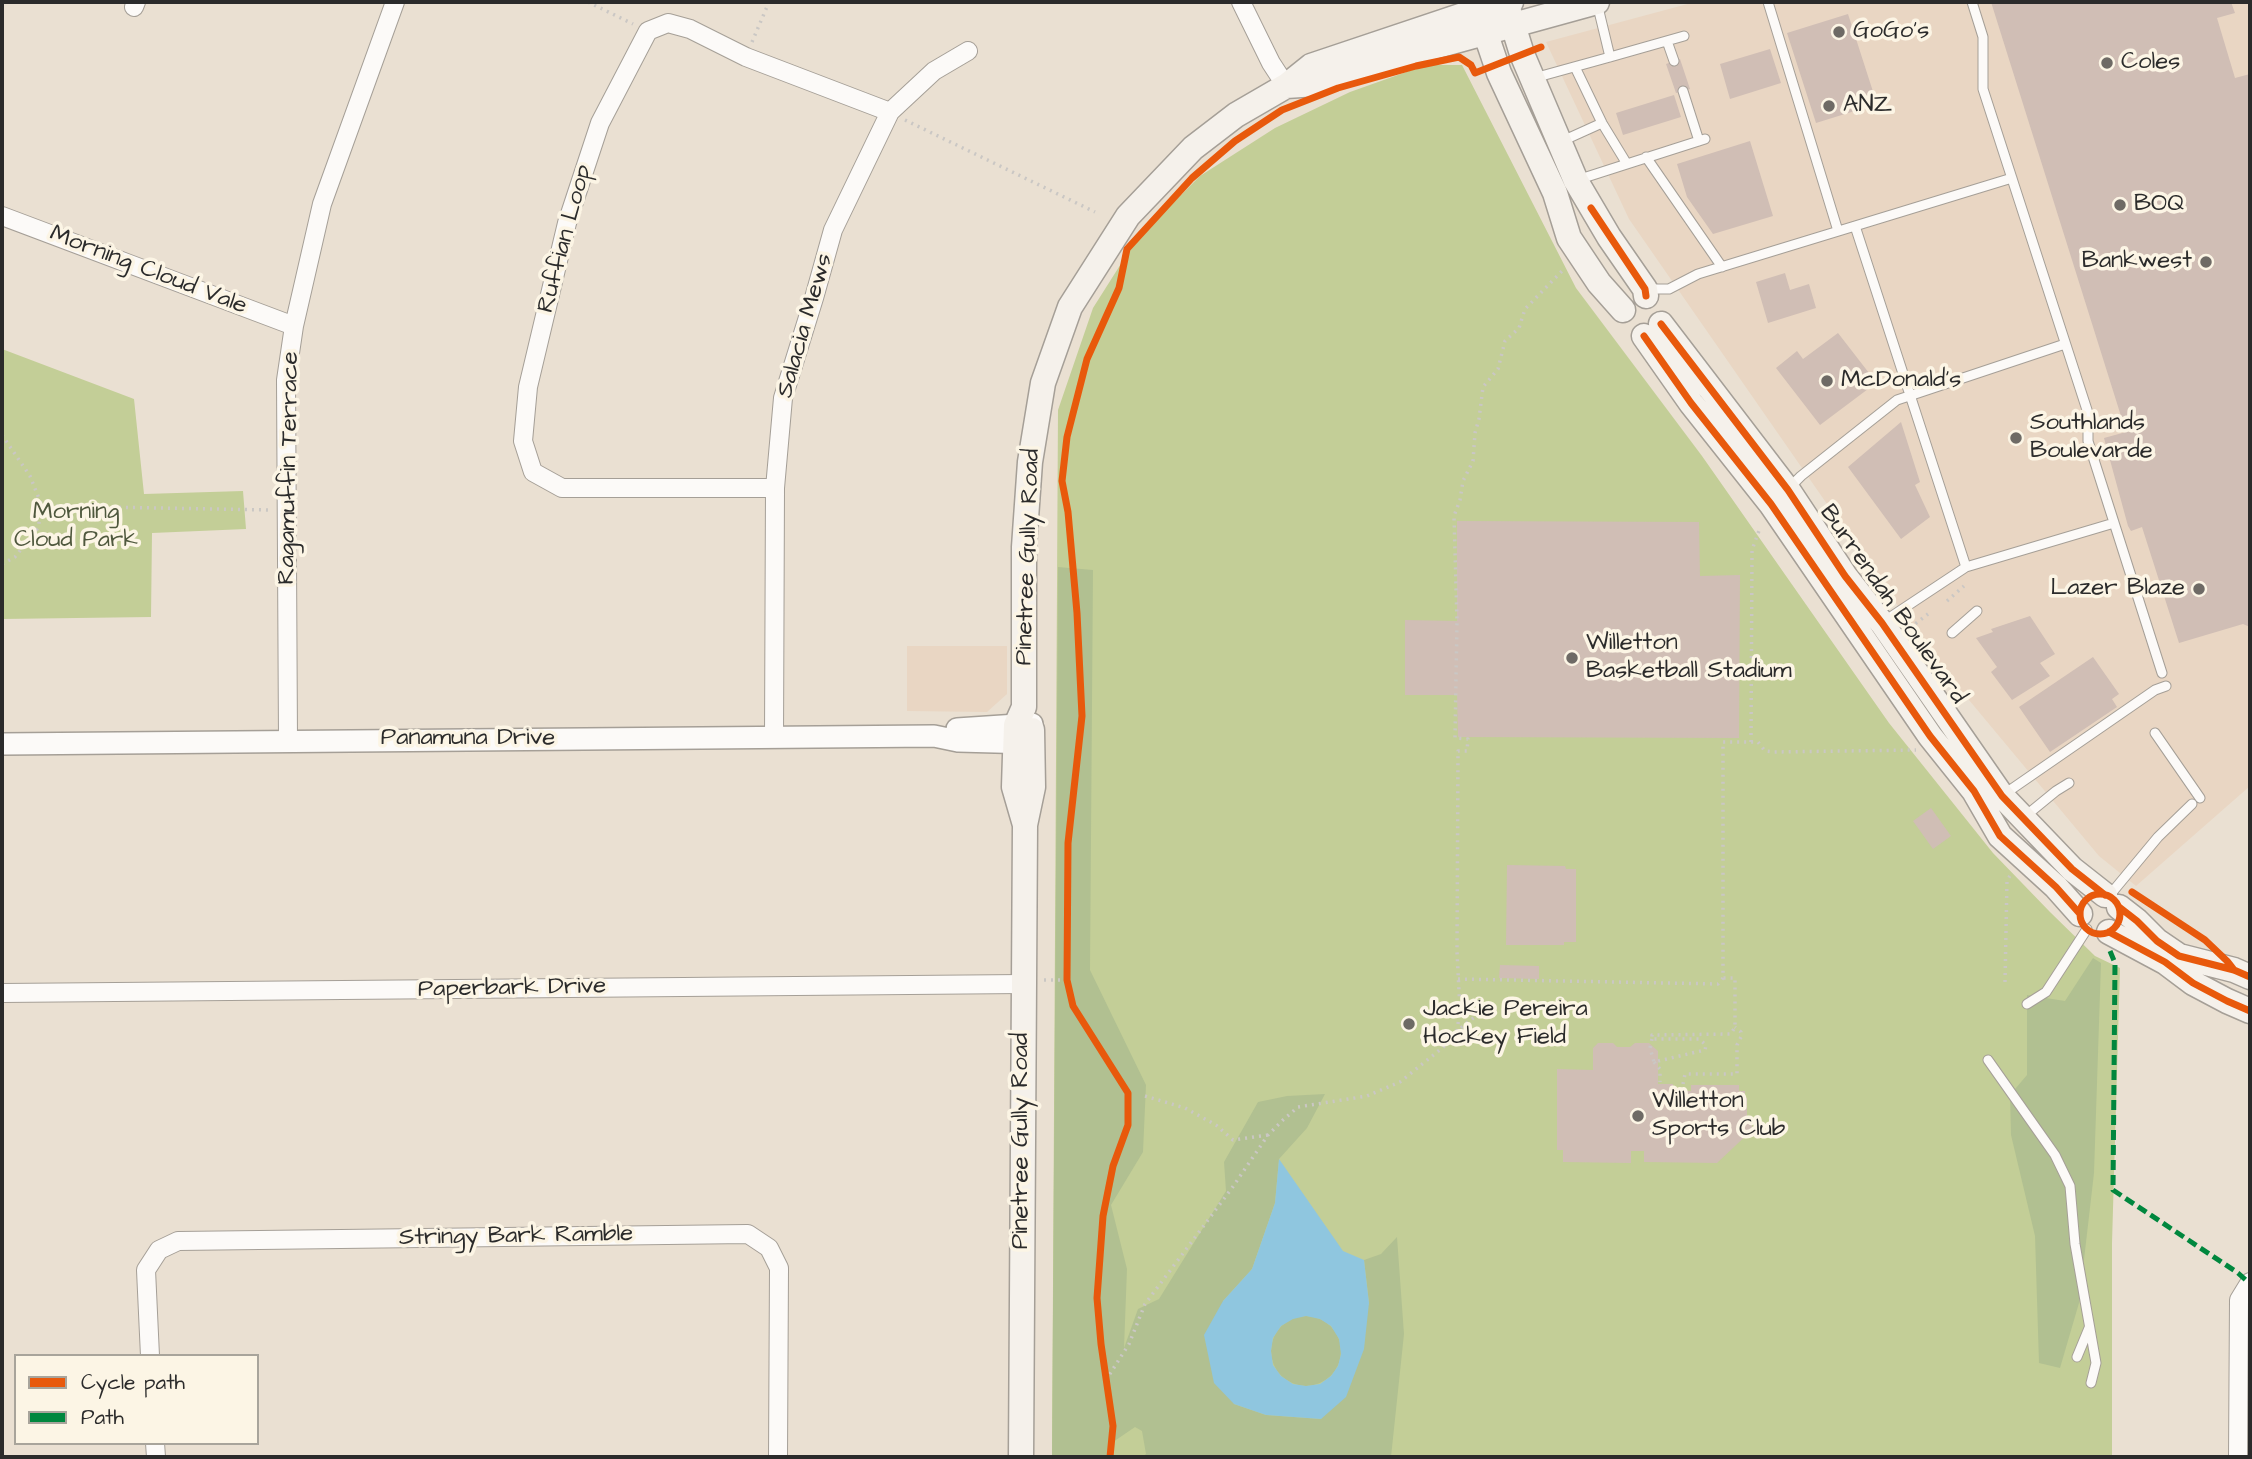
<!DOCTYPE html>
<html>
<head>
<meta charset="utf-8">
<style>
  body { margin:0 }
  #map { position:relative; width:2252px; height:1459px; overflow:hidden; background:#eae0d2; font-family:"Architects Daughter",sans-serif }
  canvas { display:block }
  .frame { position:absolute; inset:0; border:4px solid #2b2b2b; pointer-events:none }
  .legend { position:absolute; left:14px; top:1354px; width:245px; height:91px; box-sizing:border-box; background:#fcf5e5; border:2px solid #a8a49b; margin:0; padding:9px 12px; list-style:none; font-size:21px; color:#2b2b2b }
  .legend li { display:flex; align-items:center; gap:14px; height:35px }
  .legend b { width:35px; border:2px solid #a8a49b }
</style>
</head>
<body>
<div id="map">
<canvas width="2252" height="1459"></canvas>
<div class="frame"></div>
<ul class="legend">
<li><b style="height:9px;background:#e8590c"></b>Cycle path</li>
<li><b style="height:9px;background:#00873e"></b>Path</li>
</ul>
</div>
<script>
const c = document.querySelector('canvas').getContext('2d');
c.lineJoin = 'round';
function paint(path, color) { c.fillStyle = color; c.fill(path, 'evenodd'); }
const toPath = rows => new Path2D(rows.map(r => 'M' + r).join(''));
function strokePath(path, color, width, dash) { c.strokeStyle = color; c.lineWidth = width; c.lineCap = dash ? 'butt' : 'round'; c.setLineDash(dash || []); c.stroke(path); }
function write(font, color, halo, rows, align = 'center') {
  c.font = font + ' "Architects Daughter",sans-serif'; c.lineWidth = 7; c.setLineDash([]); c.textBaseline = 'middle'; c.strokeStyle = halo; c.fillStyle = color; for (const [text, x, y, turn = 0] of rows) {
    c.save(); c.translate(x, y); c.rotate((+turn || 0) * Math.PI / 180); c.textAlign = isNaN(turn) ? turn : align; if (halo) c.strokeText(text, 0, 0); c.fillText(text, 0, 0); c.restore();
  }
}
paint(toPath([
  [1695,2,2250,2,2250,786,2136,886,2099,856,1934,658,1629,219,1546,42],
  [907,646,1007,646,1007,694,987,712,907,711]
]), '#e9d6c3');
paint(toPath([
  [1426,65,1462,65,1576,288,1702,456,1889,723,1993,853,2050,912,2095,956,2120,968,2112,1243,2112,1457,1052,1457,1058,410,1093,308,1136,240,1200,176,1275,128,1350,92],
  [2,349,134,399,144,494,243,491,246,529,152,533,151,617,2,619]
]), '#c3ce97');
paint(toPath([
  [1058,567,1093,570,1090,970,1146,1085,1143,1152,1111,1205,1127,1269,1124,1348,1138,1309,1159,1299,1226,1191,1224,1162,1258,1102,1287,1096,1325,1094,1307,1128,1279,1159,1275,1203,1252,1269,1223,1301,1234,1404,1266,1415,1321,1419,1369,1303,1364,1260,1381,1254,1397,1237,1404,1334,1391,1457,1142,1457,1146,1454,1142,1431,1135,1427,1113,1442,1108,1457,1052,1457],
  [2093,958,2101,963,2094,1173,2079,1303,2060,1368,2039,1363,2035,1236,2011,1135,2010,1095,2027,1075,2027,995,2065,1001],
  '1271 1351a35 35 0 1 1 70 0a35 35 0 1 1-70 0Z'
]), '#b1c091');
paint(toPath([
  [1279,1159,1343,1251,1364,1260,1369,1303,1364,1349,1346,1397,1321,1419,1266,1415,1234,1404,1214,1383,1204,1335,1223,1301,1252,1269,1275,1203],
  [1306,1316,1320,1319,1331,1326,1339,1339,1341,1354,1338,1366,1331,1376,1320,1384,1306,1386,1293,1384,1281,1376,1273,1365,1271,1351,1273,1338,1281,1326,1293,1319]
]), '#8fc6df');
paint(toPath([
  [1991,2,2231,2,2235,13,2217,18,2235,78,2250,74,2250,627,2243,624,2179,643,2142,527,2131,531,2128,526,2104,438,2126,432],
  [1848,14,1877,104,1816,123,1787,33],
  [1770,49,1781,83,1730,99,1720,64],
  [1680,59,1690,89,1676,93,1666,64],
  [1674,95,1681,117,1623,135,1616,113],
  [1750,141,1773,216,1713,234,1687,197,1677,164],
  [1785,273,1790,290,1809,284,1816,308,1768,323,1756,282],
  [1838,333,1869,373,1865,376,1872,386,1820,425,1776,368,1797,351,1803,359],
  [1901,422,1920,482,1915,485,1930,517,1901,539,1848,467],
  [1457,521,1699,522,1700,576,1740,575,1739,738,1458,737,1457,695,1405,695,1405,620,1457,621],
  [2030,616,2055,654,2040,663,2050,676,2012,700,1991,672,1997,667,1976,638,1993,632,1991,629],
  [2093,657,2119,694,2112,699,2117,707,2050,752,2019,707],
  [1931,808,1951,836,1933,849,1913,821],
  [1507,865,1565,866,1566,869,1576,869,1576,942,1564,942,1564,945,1506,945],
  [1500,965,1539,966,1539,979,1499,978],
  [1598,1043,1613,1043,1617,1047,1630,1047,1635,1043,1649,1043,1658,1051,1658,1084,1673,1084,1673,1090,1691,1091,1691,1085,1739,1085,1739,1091,1745,1091,1745,1098,1747,1098,1747,1117,1752,1122,1752,1130,1717,1163,1644,1162,1644,1151,1631,1151,1631,1163,1563,1162,1563,1150,1557,1150,1557,1069,1593,1070,1593,1048]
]), '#d0beb5');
const service = toPath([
  [1768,2,1838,231],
  [1972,2,1983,37,1983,89,2088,413,2088,441,2162,673],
  [1597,3,1610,57,1684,36],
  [1667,41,1674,61],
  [1575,67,1602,123,1627,164],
  [1534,78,1610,57],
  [1683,91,1699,141],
  [1560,142,1602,123],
  [1646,157,1722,267],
  [1577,180,1705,139],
  [1855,226,1966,567],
  [1647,289,1669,289,1698,274,2012,178],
  [1789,488,1801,476,1897,400,2065,344],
  [1883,622,1966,567,2114,523],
  [1952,633,1977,611],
  [2155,733,2200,798],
  [2003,795,2155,690,2166,686],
  [2023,818,2056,791,2069,783],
  [2109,896,2158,837,2192,804],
  [2027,1004,2046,992,2087,929],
  [1988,1060,2055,1155,2070,1186,2075,1244,2096,1363,2091,1383],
  [2077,1357,2089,1328]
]);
const minor = toPath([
  [1241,2,1271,63,1286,86],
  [134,7,136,2],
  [2,216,294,326],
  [775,488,562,488,533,472,523,441,528,387,567,223,600,123,648,31,668,23,690,29,746,57,890,112],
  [774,737,775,488,783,398,814,298,833,230,890,112,934,71,968,51],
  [288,740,286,380,294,326,322,204,395,2],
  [2,993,1023,984],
  [150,1356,146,1270,159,1250,178,1241,748,1234,769,1248,779,1268,778,1457],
  [155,1443,156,1457],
  [2238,1457,2239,1300,2250,1282]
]);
const tertiary = toPath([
  [957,729,1032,724],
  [2,744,934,736,958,741,1032,743]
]);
const secondary = toPath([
  [1475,2,1499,73,1555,193,1569,238,1599,283,1623,310],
  [1506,2,1522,54,1576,181,1609,237,1645,289,1646,296],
  [1286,86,1317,84,1372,64,1597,2],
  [1661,324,1788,490,1845,576,1882,623,2002,796,2072,869,2105,895],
  [1644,336,1691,403,1771,504,1930,736,1974,791,2000,836,2056,887,2080,914],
  [1025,825,1014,787,1016,725,1024,707,1024,547,1030,462,1043,383,1070,307,1128,216,1193,148,1236,115,1286,86,1311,66,1478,10,1511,2],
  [2119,907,2137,921,2157,941,2179,956,2234,970,2250,977],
  [2109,932,2165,962,2193,983,2227,1001,2250,1011],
  [1021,1457,1025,825,1033,787,1032,730]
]);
strokePath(service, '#a59f97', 11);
strokePath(minor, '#a59f97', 20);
strokePath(tertiary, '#a59f97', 24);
strokePath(secondary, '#a59f97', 27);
strokePath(toPath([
  [588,2,633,24],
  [752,42,769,2],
  [905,120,1095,212],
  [2,435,30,476,42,506,38,528,15,557,2,564],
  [42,506,271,510],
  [1947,601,1964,586],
  [1910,628,1928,614],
  [1751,742,1752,550,1760,528],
  [1458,979,1718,984,1723,978,1723,742,1758,742,1765,751,1773,752,1916,750],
  [1044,980,1067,980],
  [2005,982,2007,880,2012,873],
  [1457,1031,1460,1010,1457,952,1458,751,1467,751,1468,739,1455,738,1457,621,1454,516,1460,500,1463,481,1473,461,1475,433,1479,419,1483,387,1498,369,1505,341,1519,328,1525,309,1564,269],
  [1652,1039,1650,1048,1654,1062,1705,1050,1706,1045,1699,1039,1652,1039,1652,1035,1731,1034,1735,1027,1735,978,1723,978],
  [1654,1062,1660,1069,1660,1082],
  [1683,1084,1685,1074,1737,1074,1737,1045,1741,1037,1741,1032,1735,1027],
  [1145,1096,1185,1108,1216,1125,1233,1140,1268,1135],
  [1106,1380,1129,1344,1145,1304,1232,1188,1268,1135,1283,1120,1298,1107,1367,1096,1400,1082,1457,1036,1457,1031,1487,1007]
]), '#cac7c4', 3.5, [2, 5]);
strokePath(service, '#fcfaf8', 9);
strokePath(minor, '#fcfaf8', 18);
strokePath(tertiary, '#fcfaf8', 21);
strokePath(secondary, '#f5f1eb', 24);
strokePath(toPath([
  [2110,951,2115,963,2113,1190,2238,1273,2249,1283]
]), '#00873e', 5, [10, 5]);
strokePath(toPath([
  [1591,208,1645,289,1646,296],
  [1661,324,1788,490,1845,576,1882,623,2002,796,2072,869,2105,895],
  [1644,336,1691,403,1771,504,1930,736,1974,791,2000,836,2056,887,2080,914],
  [2132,892,2205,940,2227,961,2234,970],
  '2080 914a20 20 0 1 1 40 0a20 20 0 1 1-40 0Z',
  [2119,907,2137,921,2157,941,2179,956,2234,970,2250,977],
  [2109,932,2165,962,2193,983,2227,1001,2250,1011],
  [1110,1457,1113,1426,1101,1344,1097,1298,1103,1216,1113,1166,1128,1125,1128,1093,1073,1006,1067,980,1068,843,1082,716,1077,613,1068,512,1062,481,1067,437,1087,359,1119,288,1127,249,1192,178,1235,141,1282,110,1338,88,1416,66,1459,57,1471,65,1475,73,1541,47]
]), '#e8590c', 7);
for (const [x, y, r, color] of [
  [1839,32,7,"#6e6a65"],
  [2107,63,7,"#6e6a65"],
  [1829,106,7,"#6e6a65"],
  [2120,205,7,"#6e6a65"],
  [2206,262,7,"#6e6a65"],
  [1827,381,7,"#6e6a65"],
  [2016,438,7,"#6e6a65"],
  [2199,589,7,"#6e6a65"],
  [1572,658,7,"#6e6a65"],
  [1409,1024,7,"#6e6a65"],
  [1638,1116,7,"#6e6a65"]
]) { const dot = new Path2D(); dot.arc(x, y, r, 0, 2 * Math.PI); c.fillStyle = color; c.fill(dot); strokePath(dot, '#fcf5e5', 2.5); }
write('24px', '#2b2b2b', '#fcf5e5', [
  ["GoGo's",1853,32],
  ["Coles",2121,63],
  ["ANZ",1843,106],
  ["BOQ",2134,205],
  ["Bankwest",2192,262,"right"],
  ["McDonald's",1841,381],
  ["Southlands",2030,424],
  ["Boulevarde",2030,452],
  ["Lazer Blaze",2185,589,"right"],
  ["Willetton",1586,644],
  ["Basketball Stadium",1586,672],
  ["Jackie Pereira",1423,1010],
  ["Hockey Field",1423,1038],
  ["Willetton",1652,1102],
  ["Sports Club",1652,1130]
], 'left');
write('24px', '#2b2b2b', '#fcf5e5', [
  ["Ruffian Loop",566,239,-75],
  ["Morning Cloud Vale",148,271,21],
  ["Salacia Mews",806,326,-74],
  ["Ragamuffin Terrace",290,468,-89],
  ["Pinetree Gully Road",1029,557,-88],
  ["Burrendah Boulevard",1892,605,55],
  ["Panamuna Drive",468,739],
  ["Paperbark Drive",512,989,-1],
  ["Pinetree Gully Road",1022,1141,-90],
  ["Stringy Bark Ramble",516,1237,-1]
]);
write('24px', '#4f583d', '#fcf5e5', [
  ["Morning",76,513],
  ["Cloud Park",76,541]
]);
</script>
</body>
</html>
